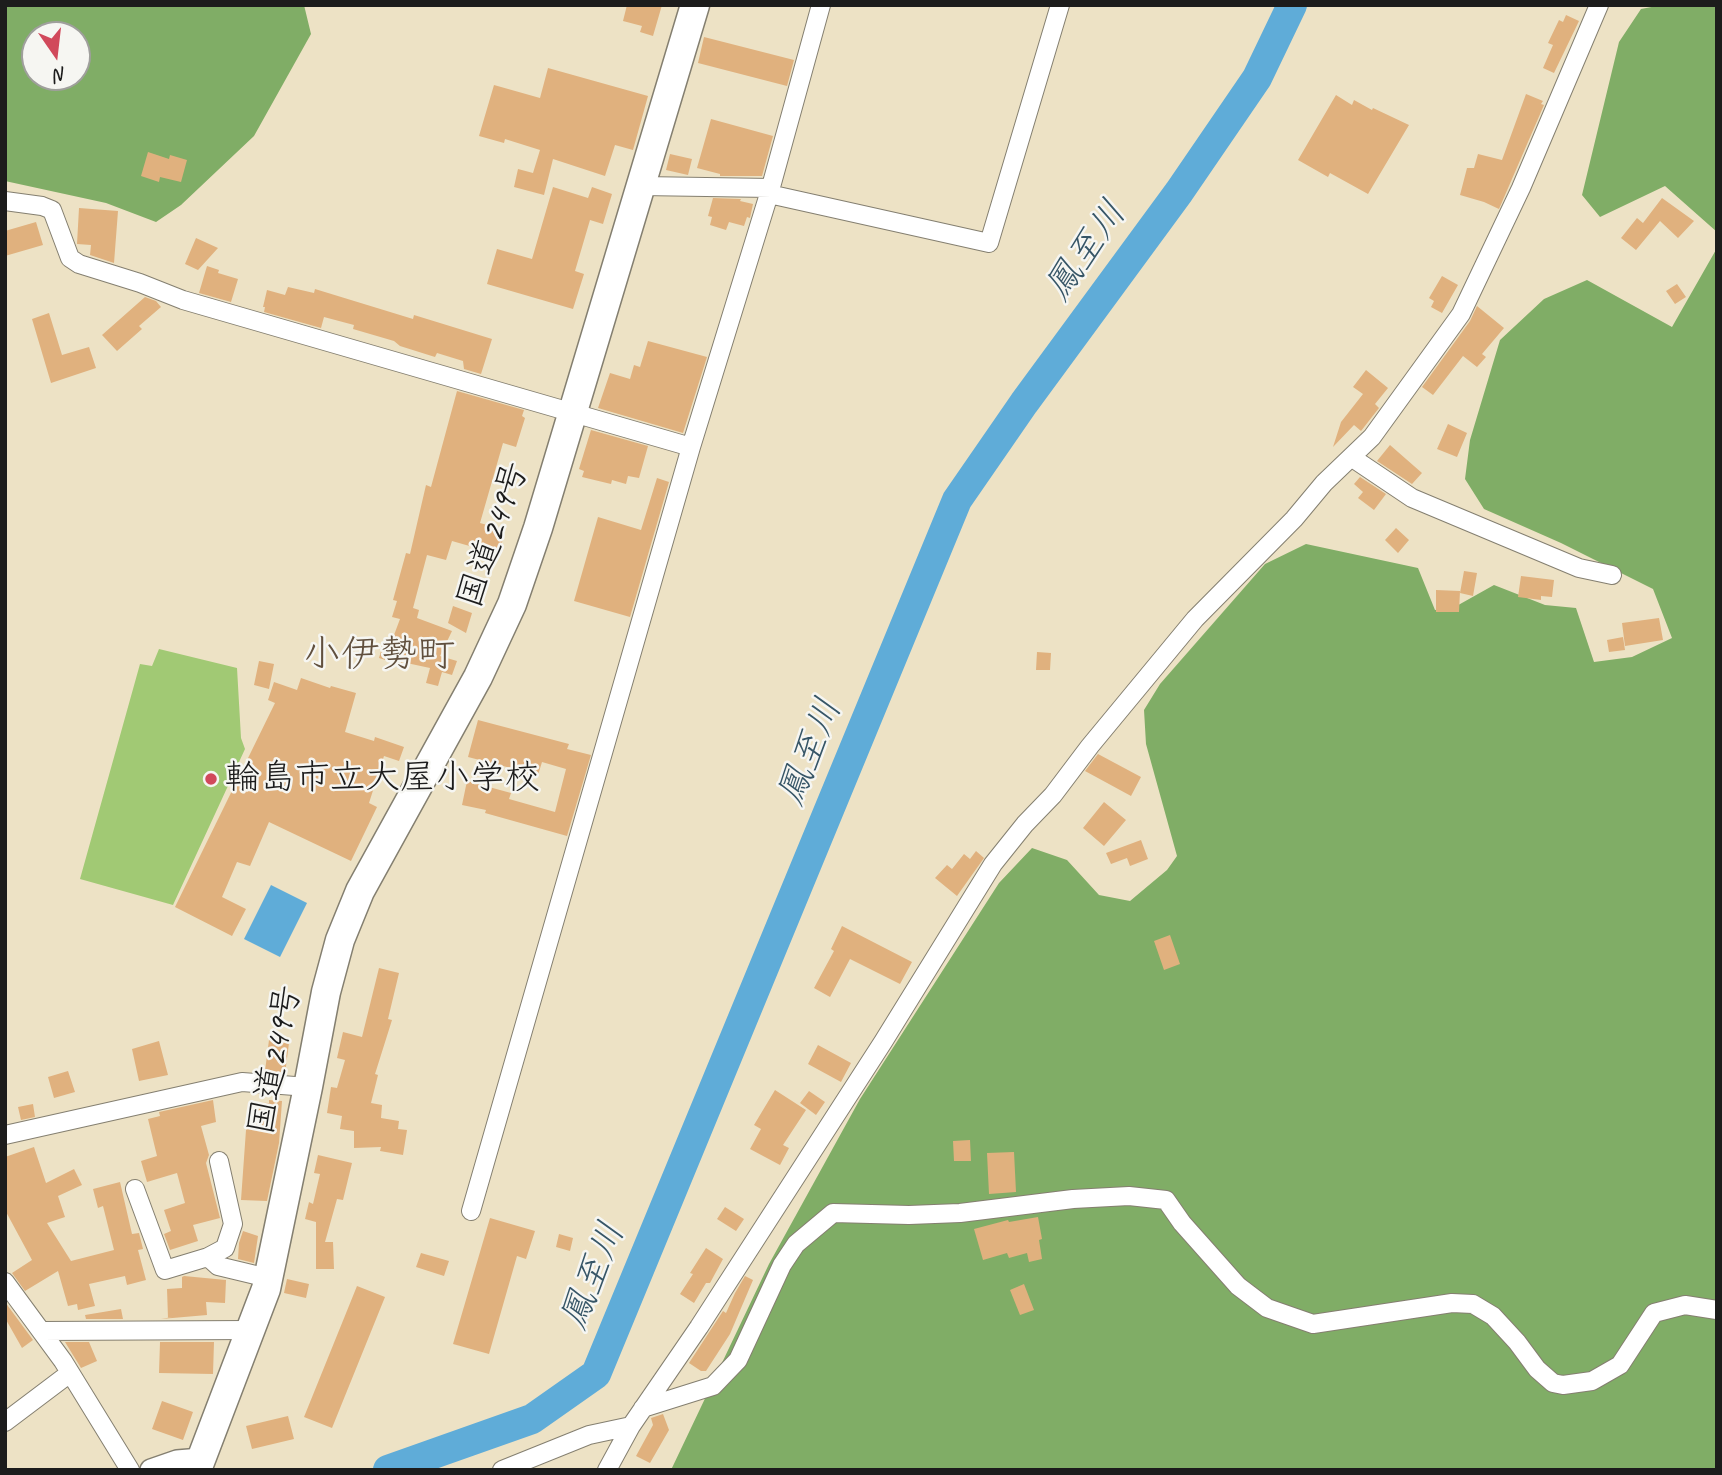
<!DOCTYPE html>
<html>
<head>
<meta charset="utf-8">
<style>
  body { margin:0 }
  #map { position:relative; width:1722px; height:1475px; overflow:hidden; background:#ede2c5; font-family:Caveat,sans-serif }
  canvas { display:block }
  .frame { position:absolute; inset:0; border:7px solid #1c1c1c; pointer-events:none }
  .north { position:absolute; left:21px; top:21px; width:70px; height:70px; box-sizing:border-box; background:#f6f6f2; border:2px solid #9f9f9c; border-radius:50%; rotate:166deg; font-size:19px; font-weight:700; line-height:28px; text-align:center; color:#1c1c1c }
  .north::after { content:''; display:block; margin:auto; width:24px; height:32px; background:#d1495b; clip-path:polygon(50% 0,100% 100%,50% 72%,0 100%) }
</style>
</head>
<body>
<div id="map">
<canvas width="1722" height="1475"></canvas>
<div class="frame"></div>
<div class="north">N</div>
</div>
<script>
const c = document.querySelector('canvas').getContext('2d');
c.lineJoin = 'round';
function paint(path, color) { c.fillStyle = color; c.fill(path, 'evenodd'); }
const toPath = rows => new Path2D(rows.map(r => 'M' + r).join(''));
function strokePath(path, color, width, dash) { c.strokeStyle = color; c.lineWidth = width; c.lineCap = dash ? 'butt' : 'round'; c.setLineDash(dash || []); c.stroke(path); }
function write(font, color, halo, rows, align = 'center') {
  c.font = font + ' Caveat,"Klee One",sans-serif'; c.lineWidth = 5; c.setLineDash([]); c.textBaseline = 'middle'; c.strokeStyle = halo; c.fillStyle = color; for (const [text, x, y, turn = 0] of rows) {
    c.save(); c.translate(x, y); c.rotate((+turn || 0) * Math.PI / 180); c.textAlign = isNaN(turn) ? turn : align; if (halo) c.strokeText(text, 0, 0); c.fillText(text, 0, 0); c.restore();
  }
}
paint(toPath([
  [159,649,237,668,241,738,245,749,173,905,80,879,140,664,152,666]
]), '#a1c974');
paint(toPath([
  [5,5,304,5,311,34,254,136,181,205,156,222,106,203,5,181],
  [35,35,77,35,77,77,35,77],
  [1662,5,1717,5,1717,232,1665,186,1600,217,1582,195,1619,42,1641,9],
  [1717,248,1717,1470,671,1470,769,1264,860,1099,999,883,1032,848,1067,860,1099,895,1130,901,1167,870,1177,856,1146,744,1144,710,1160,684,1265,564,1306,544,1418,568,1435,610,1453,608,1494,585,1545,605,1576,608,1594,662,1632,657,1672,638,1653,589,1561,543,1484,509,1465,479,1470,440,1500,340,1544,299,1587,280,1672,327]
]), '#80ad66');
paint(toPath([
  [271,885,307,903,280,957,244,939]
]), '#5facd8');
strokePath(toPath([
  [388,1470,532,1419,596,1374,957,500,1024,403,1179,192,1257,78,1292,5]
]), '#5facd8', 30);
paint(toPath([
  [627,5,662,5,653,36,640,32,642,26,623,21],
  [1566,15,1579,21,1554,73,1543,68,1553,45,1548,43,1559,20,1563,22],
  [704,37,794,60,787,86,698,63],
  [548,68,648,96,633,150,615,145,605,176,553,159,544,195,514,187,518,169,533,173,540,150,505,139,504,143,479,136,494,85,540,98],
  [1526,94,1543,101,1541,104,1544,105,1499,209,1484,202,1460,195,1467,168,1474,168,1478,154,1502,160],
  [1336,95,1352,105,1354,100,1372,110,1373,108,1409,125,1368,194,1330,173,1328,177,1298,160],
  [711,119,773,136,762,176,720,176,720,174,697,168],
  [148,152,169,159,170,155,187,160,181,182,160,177,159,182,141,176],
  [670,154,692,159,688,175,666,170],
  [553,187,588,198,592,187,612,194,603,224,590,220,575,271,584,274,573,309,487,284,497,249,532,259],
  [713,198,741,199,740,201,753,204,750,218,747,217,744,226,729,222,726,230,710,225,712,217,708,216],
  [1662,198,1694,221,1678,238,1660,221,1636,250,1621,238,1637,218,1643,223],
  [79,208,118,211,114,263,90,255,91,245,77,244],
  [36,222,43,245,5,256,5,231],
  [196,238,218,248,198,270,185,264],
  [207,266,219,270,218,273,238,279,231,302,199,293],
  [1442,276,1458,285,1442,313,1431,307,1434,301,1429,298],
  [1677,284,1686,297,1675,304,1666,291],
  [288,287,314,293,315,289,413,319,414,315,492,339,481,374,464,369,463,361,437,353,435,357,400,346,394,341,353,329,354,325,324,317,321,328,264,312,265,307,263,307,267,290,285,295],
  [145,297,156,301,161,307,139,326,142,329,117,351,102,335],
  [1477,306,1504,328,1482,354,1486,357,1477,367,1463,356,1433,395,1422,387,1470,321],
  [49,313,62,355,89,347,96,368,51,383,32,319],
  [648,341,707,357,683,433,598,408,610,373,630,379,634,365,640,367],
  [1366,370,1388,388,1375,404,1379,408,1361,431,1354,425,1333,447,1341,422,1363,394,1353,387],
  [457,391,524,410,522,416,525,418,516,447,503,443,480,523,505,530,500,550,488,547,487,551,452,541,446,560,427,555,413,608,419,610,417,618,452,631,440,656,457,661,452,675,442,672,438,686,426,683,430,668,402,662,401,665,379,658,384,641,391,643,400,619,392,617,397,601,393,600,406,553,410,554,426,485,431,487],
  [1448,424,1467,433,1457,457,1437,449],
  [591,430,648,446,639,478,628,476,626,484,612,480,611,484,582,477,584,471,579,469],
  [1390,445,1422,473,1412,484,1377,461],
  [1360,477,1386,494,1374,510,1358,498,1363,492,1354,484],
  [657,478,669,482,630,617,574,601,598,517,641,530],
  [1396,528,1409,540,1398,553,1385,540],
  [1464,571,1477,573,1473,596,1460,593],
  [1521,576,1554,580,1552,597,1541,596,1541,600,1518,597],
  [1436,590,1460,591,1459,612,1436,612],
  [453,606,472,613,466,633,448,623],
  [1659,618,1663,640,1625,646,1622,623],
  [1623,637,1625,650,1609,652,1607,640],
  [1037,652,1051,653,1050,670,1036,670],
  [259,661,274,664,269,689,254,685],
  [301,678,330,688,331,686,356,693,345,732,374,741,375,737,404,747,399,761,384,756,369,803,377,807,351,861,269,822,250,866,237,862,222,897,246,909,232,936,175,907,275,703,268,700,274,682,297,690],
  [478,720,569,744,567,749,591,755,567,836,485,813,486,810,462,805,467,781,511,793,509,799,555,812,566,769,542,762,538,775,468,757],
  [1098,754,1141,777,1131,796,1085,771],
  [1104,802,1126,820,1104,846,1083,828],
  [1141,840,1148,859,1130,866,1127,858,1111,864,1106,853],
  [976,851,984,858,957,896,935,878,947,865,952,869,964,854,970,859],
  [842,926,912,962,900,984,850,959,830,997,814,988,834,951,831,949],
  [1170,935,1180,964,1164,970,1154,941],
  [379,968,399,973,388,1019,392,1020,375,1074,378,1075,371,1103,382,1105,381,1118,399,1121,398,1129,407,1130,403,1155,380,1151,381,1147,354,1148,354,1131,340,1129,342,1116,327,1113,331,1087,337,1088,345,1060,337,1058,343,1032,362,1037],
  [269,1040,289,1043,285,1074,265,1071],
  [159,1041,168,1075,139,1081,132,1049],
  [818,1045,851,1063,841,1082,808,1064],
  [68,1071,75,1092,54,1098,48,1077],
  [775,1090,806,1110,783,1145,789,1148,780,1165,750,1149,761,1129,754,1125],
  [809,1091,825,1102,816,1115,800,1103],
  [213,1100,216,1122,201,1126,209,1155,206,1163,220,1218,193,1225,198,1241,170,1250,164,1234,171,1231,164,1210,185,1203,177,1173,147,1182,141,1161,157,1156,148,1119,160,1116,159,1112],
  [269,1100,282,1101,279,1143,267,1201,241,1200,248,1102,269,1103],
  [33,1104,35,1117,21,1120,18,1107],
  [970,1140,971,1161,954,1161,953,1141],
  [34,1147,46,1183,74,1169,82,1185,58,1196,65,1217,47,1223,71,1261,114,1250,103,1206,98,1208,93,1189,120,1182,132,1234,139,1233,143,1249,138,1250,146,1280,127,1285,125,1276,89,1284,95,1306,78,1310,77,1304,68,1306,58,1271,25,1291,12,1273,32,1260,5,1210,5,1157],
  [1014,1152,1016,1192,989,1194,987,1153],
  [318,1155,352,1163,343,1200,337,1199,325,1242,333,1242,334,1269,316,1269,316,1222,305,1219,309,1202,313,1204,320,1174,314,1173],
  [725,1207,744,1219,736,1231,717,1219],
  [1038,1217,1042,1239,1039,1240,1042,1259,1029,1262,1027,1253,1009,1258,1007,1253,983,1260,974,1229,1008,1220,1009,1222],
  [490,1218,535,1231,526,1259,517,1256,489,1354,453,1344],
  [243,1231,258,1236,254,1263,238,1259,239,1243],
  [559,1234,573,1238,570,1251,556,1247],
  [706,1248,723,1259,710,1283,706,1283,694,1303,680,1294,693,1274,690,1273],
  [421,1253,449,1261,444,1276,416,1267],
  [184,1276,226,1280,225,1303,206,1302,207,1315,161,1319,172,1317,168,1318,167,1289,182,1288,182,1277],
  [745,1276,753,1280,730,1334,706,1371,701,1371,689,1363,723,1311,726,1313,735,1293],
  [287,1279,309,1284,306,1298,284,1293],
  [1024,1284,1034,1310,1020,1315,1010,1290],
  [357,1286,385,1297,332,1428,304,1417],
  [5,1302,33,1340,22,1348,5,1318],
  [121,1309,123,1319,86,1319,85,1315],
  [65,1342,89,1342,97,1361,81,1368],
  [160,1342,214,1342,213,1374,159,1373],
  [162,1401,193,1412,183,1440,152,1429],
  [663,1414,669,1430,650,1463,636,1456,653,1425,651,1418],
  [288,1416,294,1439,252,1449,246,1426]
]), '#e0b17e');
const minor = toPath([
  [641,186,771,188],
  [769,194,989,243,1060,5],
  [5,201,42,206,52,210,70,258,79,264,140,283,183,300,691,447],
  [1351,457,1412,498,1579,568,1612,575],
  [5,1135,242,1082,308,1087],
  [135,1189,165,1270,208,1257,218,1266,268,1278],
  [471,1211,691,447,769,194,821,5],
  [208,1257,225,1248,233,1224,219,1161],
  [5,1282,63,1361,130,1470],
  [41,1331,250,1330],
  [643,1408,713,1386,738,1360,782,1265,796,1244,833,1213,909,1215,960,1213,1073,1199,1129,1196,1166,1200,1182,1223,1238,1286,1267,1308,1313,1324,1452,1303,1473,1304,1493,1316,1517,1342,1537,1369,1553,1383,1563,1385,1592,1381,1620,1365,1654,1313,1685,1305,1717,1310],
  [5,1422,70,1373],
  [502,1470,589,1435,631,1426],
  [607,1470,631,1426,699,1327,883,1042,993,864,1025,824,1053,795,1090,746,1195,619,1294,519,1324,483,1372,437,1461,314,1521,188,1599,5]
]);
const tertiary = toPath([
  [151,1470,177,1461,201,1459]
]);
const trunk = toPath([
  [197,1470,266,1289,308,1087,326,992,340,940,360,891,478,677,512,604,538,528,695,5]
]);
strokePath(minor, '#847f70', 20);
strokePath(tertiary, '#847f70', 24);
strokePath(trunk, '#847f70', 31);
strokePath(minor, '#fff', 18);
strokePath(tertiary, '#fff', 21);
strokePath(trunk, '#fff', 28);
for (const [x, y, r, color] of [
  [211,779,7,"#d1495b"]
]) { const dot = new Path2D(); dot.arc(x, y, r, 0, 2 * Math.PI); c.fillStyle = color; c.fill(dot); strokePath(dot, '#f6f6f2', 2.5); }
write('35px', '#1c1c1c', '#f6f6f2', [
  ["国道249号",494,535,-71],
  ["国道249号",276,1060,-79]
]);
write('35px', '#1c1c1c', '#f6f6f2', [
  ["輪島市立大屋小学校",225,779]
], 'left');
write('italic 37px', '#375667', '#f6f6f2', [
  ["鳳至川",1087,251,-55],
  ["鳳至川",811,752,-68],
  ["鳳至川",594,1276,-68]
]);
write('38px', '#61503e', '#f6f6f2', [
  ["小伊勢町",379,656]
]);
</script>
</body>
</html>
